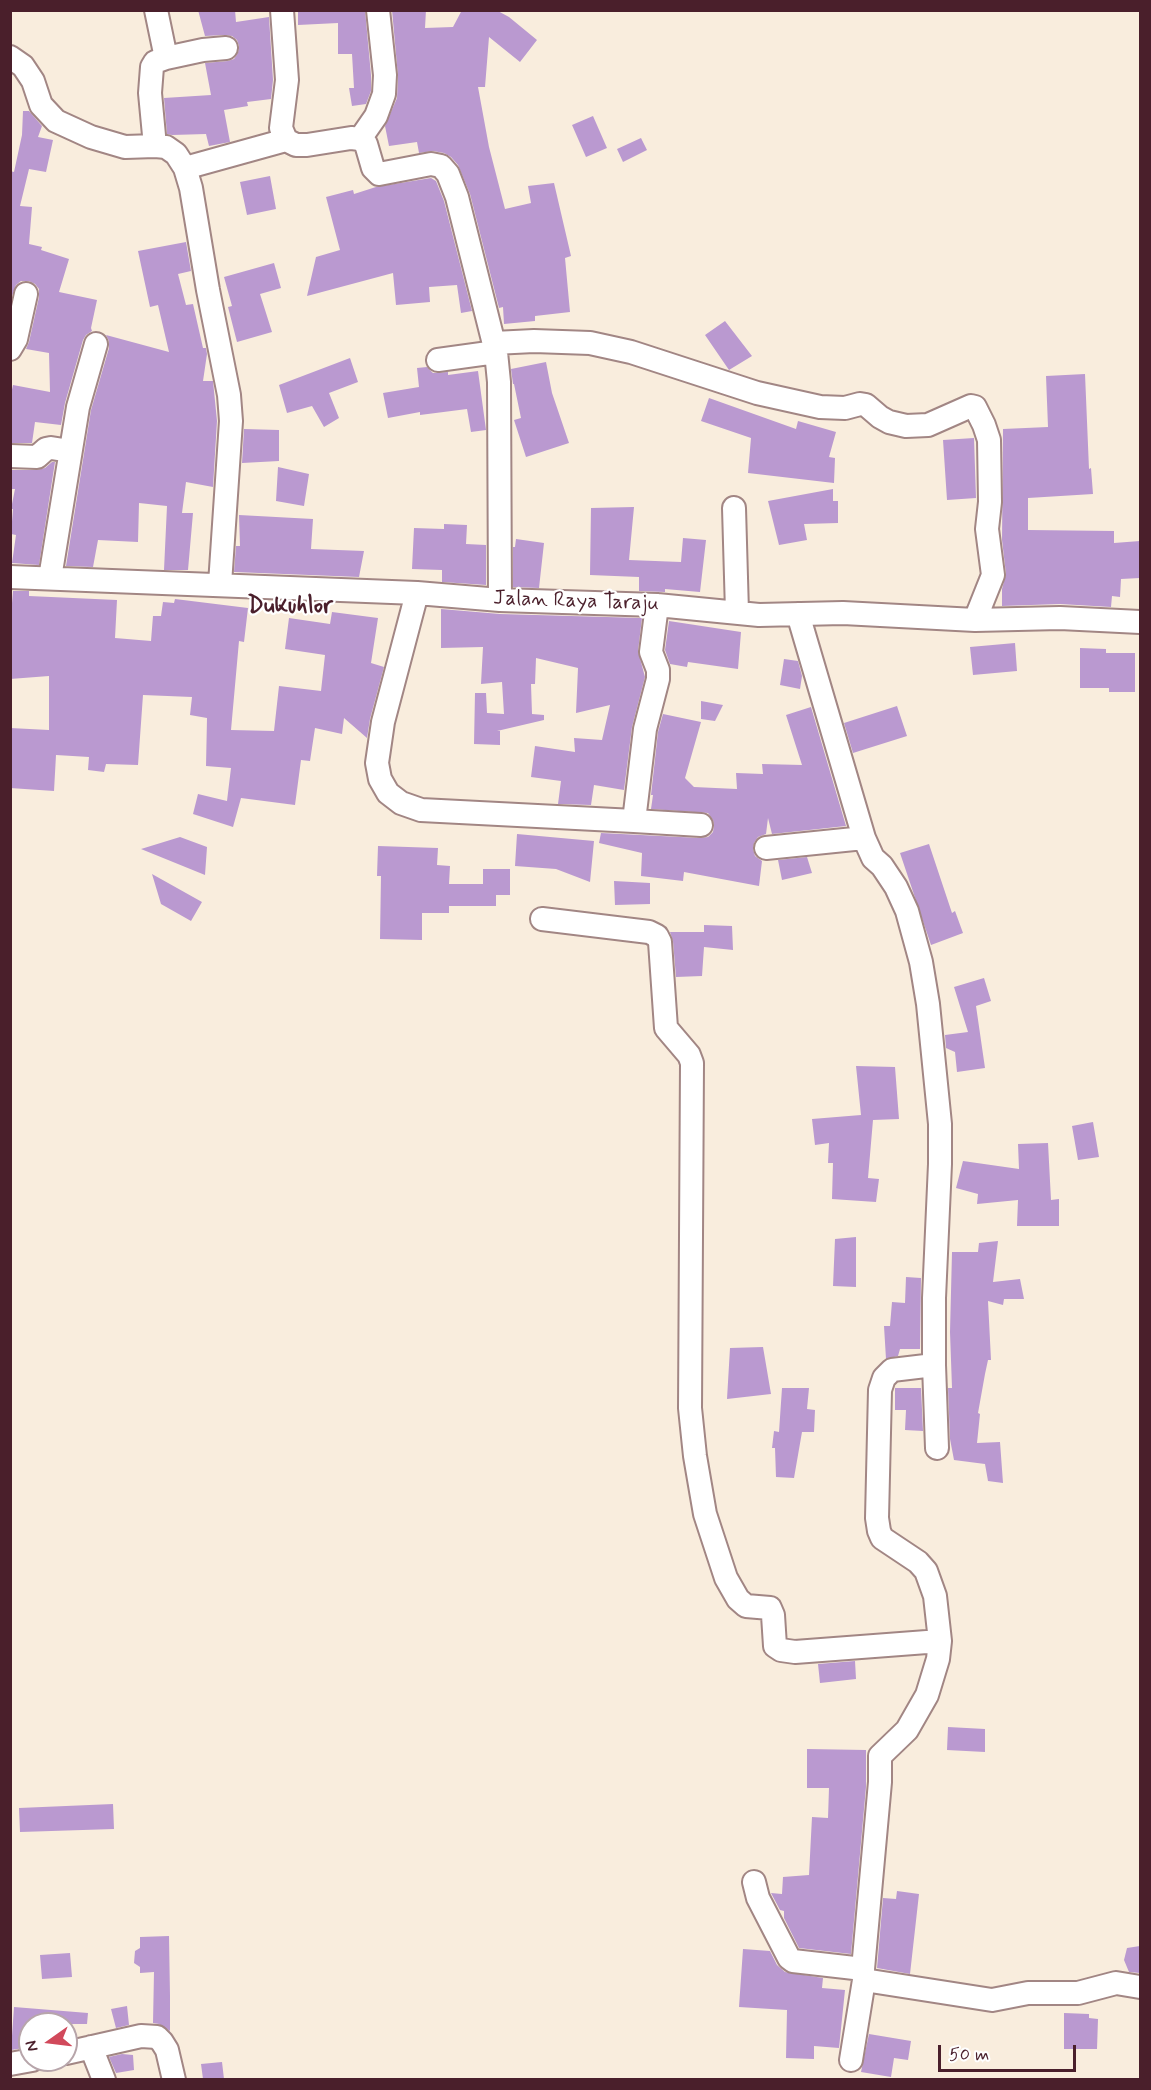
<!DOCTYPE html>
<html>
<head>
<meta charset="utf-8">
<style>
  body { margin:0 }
  #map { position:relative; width:1151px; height:2090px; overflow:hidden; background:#f9eddd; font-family:Mynerve,sans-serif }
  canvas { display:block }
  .frame { position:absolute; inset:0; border:12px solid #4a1f2b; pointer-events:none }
  .north { position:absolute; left:18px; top:2012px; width:60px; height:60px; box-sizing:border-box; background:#fff; border:2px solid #b7a5aa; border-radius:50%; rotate:256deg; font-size:16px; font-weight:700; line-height:24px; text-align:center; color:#4a1f2b }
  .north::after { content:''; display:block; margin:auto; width:21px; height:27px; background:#d1495b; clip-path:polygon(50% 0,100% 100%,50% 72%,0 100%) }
  .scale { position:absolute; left:938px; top:2045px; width:138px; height:27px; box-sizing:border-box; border:3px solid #4a1f2b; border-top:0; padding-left:8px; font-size:18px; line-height:21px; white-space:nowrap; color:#4a1f2b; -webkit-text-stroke:4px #fff; paint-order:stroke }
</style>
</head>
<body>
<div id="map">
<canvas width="1151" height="2090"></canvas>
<div class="frame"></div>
<div class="north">N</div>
<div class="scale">50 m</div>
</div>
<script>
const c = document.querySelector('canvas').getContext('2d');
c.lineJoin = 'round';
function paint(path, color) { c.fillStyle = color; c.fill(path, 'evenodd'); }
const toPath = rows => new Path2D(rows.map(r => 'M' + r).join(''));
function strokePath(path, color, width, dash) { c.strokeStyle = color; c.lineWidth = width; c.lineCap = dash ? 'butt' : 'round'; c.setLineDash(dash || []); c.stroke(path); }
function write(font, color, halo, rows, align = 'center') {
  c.font = font + ' Mynerve,sans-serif'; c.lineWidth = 4.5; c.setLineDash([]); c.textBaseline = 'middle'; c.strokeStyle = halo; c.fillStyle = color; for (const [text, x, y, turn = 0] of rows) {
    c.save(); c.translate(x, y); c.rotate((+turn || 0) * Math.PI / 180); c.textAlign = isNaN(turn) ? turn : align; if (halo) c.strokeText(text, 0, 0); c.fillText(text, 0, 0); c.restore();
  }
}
paint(toPath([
  [198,10,235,10,236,22,269,17,273,80,271,99,247,102,248,106,224,110,230,142,209,146,206,134,172,135,167,134,164,98,211,95,205,63,228,61,234,59,238,53,239,46,237,40,232,36,225,35,205,36],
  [298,10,365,10,371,75,371,91,366,104,352,106,349,88,354,88,352,54,338,54,338,23,298,25],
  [392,10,426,10,425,28,453,27,462,10,496,10,509,17,537,40,520,62,489,37,485,87,478,87,489,147,505,209,531,203,528,186,554,183,571,256,565,258,570,312,535,316,535,321,504,324,503,307,499,308,470,194,458,165,451,157,444,153,433,151,419,153,417,142,389,146,385,126,397,98,398,76],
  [23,111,29,111,42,126,38,137,53,140,46,172,29,169,20,206,32,207,29,244,42,247,41,250,69,259,59,292,97,300,91,328,92,331,86,335,83,340,65,403,61,425,35,422,32,443,10,443,10,399,13,385,50,392,49,353,26,349,29,342,39,297,39,289,35,284,29,281,21,281,16,285,10,302,10,171,14,172,22,135],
  [593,116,607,148,586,157,572,125],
  [641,138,647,150,623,162,617,149],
  [270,176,276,209,247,215,240,182],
  [431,178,436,181,444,201,472,311,461,313,457,285,429,287,430,302,396,305,393,273,307,296,316,257,340,250,326,197,353,190,354,194,376,187],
  [186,242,191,271,178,274,186,305,193,304,203,348,206,348,207,354,203,381,213,381,217,421,213,487,186,482,182,513,193,513,188,570,164,570,167,506,139,503,138,542,98,540,93,567,66,566,91,410,109,348,109,341,106,335,169,352,158,305,150,307,138,251],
  [274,263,281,288,260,294,272,332,237,342,228,307,232,306,224,277],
  [725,321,752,356,729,370,705,335],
  [350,358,358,382,329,393,339,418,324,427,312,406,287,413,279,385],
  [546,362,552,393,569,443,526,457,514,420,521,418,514,384,513,384,511,369],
  [427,367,433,373,448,372,448,375,478,371,486,430,471,432,467,409,420,415,420,412,388,418,383,393,419,387,417,368],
  [1085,374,1089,469,1091,468,1093,494,1028,498,1028,530,1114,531,1114,543,1140,541,1140,578,1121,579,1120,597,1112,596,1111,607,1060,604,1002,606,1002,589,1006,574,1002,540,1003,429,1048,427,1046,376],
  [709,398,796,429,798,421,836,432,829,457,835,458,834,483,748,473,751,438,701,421],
  [244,429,279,430,279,461,242,463],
  [974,438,976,498,947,500,943,440],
  [52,462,55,462,39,565,12,563,16,535,11,534,13,509,11,509,15,489,10,489,10,470,37,470,45,468],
  [278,467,309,474,304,506,276,501],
  [833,489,833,501,838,501,838,523,804,524,807,540,779,545,768,501],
  [634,507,629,560,681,562,683,538,706,540,700,592,665,589,665,592,639,591,639,577,590,575,591,508],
  [239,515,313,519,311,549,364,551,359,577,234,572,236,546,240,546],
  [444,524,467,525,466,544,486,545,486,585,442,582,442,570,412,569,414,528,444,529],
  [516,539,544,543,539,588,513,587,513,547,515,547],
  [13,591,29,591,29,596,117,600,115,638,151,641,153,616,161,616,163,602,174,603,175,599,248,608,244,642,239,641,231,730,274,731,279,686,321,691,325,655,285,649,289,618,330,624,332,612,378,618,371,663,384,667,370,719,367,738,344,718,342,734,315,728,310,761,301,760,295,805,241,798,233,827,193,814,198,794,227,801,231,768,206,766,207,718,190,715,192,697,143,695,138,765,106,764,104,772,88,770,89,757,56,755,54,791,10,788,10,728,49,730,49,676,10,679,10,627],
  [441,609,500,614,642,618,638,651,645,677,632,727,624,790,594,785,591,805,558,804,561,781,531,777,535,746,575,752,574,738,602,740,610,705,576,713,578,668,536,658,535,684,531,684,532,714,544,715,544,720,497,731,500,731,500,745,474,744,475,693,486,693,487,713,504,714,502,682,481,684,483,647,441,648],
  [669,621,741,632,738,669,688,662,687,667,670,664,665,650],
  [1015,643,1017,671,973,675,970,647],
  [1080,648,1106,649,1106,653,1135,653,1135,692,1109,692,1109,688,1080,688],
  [784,659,798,661,802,676,800,689,780,685],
  [701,701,723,705,715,721,701,719],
  [897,706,907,736,853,753,844,723],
  [811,707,846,826,772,834,768,818,766,834,758,837,754,843,753,849,755,856,762,861,759,886,684,872,683,881,641,876,642,853,599,843,601,833,700,838,708,837,713,832,714,825,713,820,708,813,651,809,653,795,651,795,658,732,663,714,701,722,685,778,694,787,737,789,736,773,763,774,762,764,802,765,786,715],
  [517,834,594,841,590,882,556,869,515,866],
  [180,837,207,847,205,875,141,849],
  [929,844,952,913,955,911,963,933,931,945,900,853],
  [378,846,438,848,437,865,450,866,449,884,483,884,483,869,510,869,510,895,496,895,496,906,449,906,449,913,422,913,422,940,380,939,381,876,377,876],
  [807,857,812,873,782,880,778,860],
  [152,874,202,902,191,921,161,904],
  [614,881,650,883,650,904,615,905],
  [704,925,732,926,733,950,704,947,702,976,676,977,673,941,670,932,704,932],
  [984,978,991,1001,976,1006,985,1068,957,1072,955,1052,946,1048,945,1035,968,1032,954,987],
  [856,1066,895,1067,899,1119,873,1120,868,1178,879,1179,876,1202,832,1199,833,1163,828,1163,829,1143,815,1145,812,1119,861,1115],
  [1093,1122,1099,1157,1078,1160,1072,1126],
  [1048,1143,1051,1200,1059,1199,1059,1226,1017,1226,1018,1200,977,1204,978,1194,956,1188,963,1161,1019,1169,1018,1144],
  [856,1237,856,1287,833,1286,835,1239],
  [998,1241,993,1282,1020,1279,1024,1299,1004,1299,1003,1305,988,1301,991,1360,988,1360,985,1374,978,1413,980,1414,977,1443,1000,1442,1003,1483,988,1481,985,1464,954,1460,950,1439,948,1388,952,1388,950,1332,952,1252,978,1252,979,1243],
  [906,1277,921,1278,920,1349,900,1349,898,1356,886,1359,884,1326,890,1326,892,1302,905,1303],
  [763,1347,771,1394,727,1399,730,1348],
  [782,1388,809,1388,807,1409,815,1410,814,1432,802,1432,794,1478,776,1477,775,1448,772,1448,774,1431,779,1432],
  [895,1388,921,1388,923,1431,905,1430,906,1410,895,1410],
  [855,1661,856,1679,820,1683,818,1664],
  [948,1727,985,1729,985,1752,947,1750],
  [807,1749,866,1750,866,1787,851,1954,799,1948,784,1918,784,1911,780,1910,771,1893,782,1894,783,1877,809,1875,812,1817,828,1818,829,1788,807,1788],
  [113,1804,114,1829,20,1832,19,1808],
  [897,1891,919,1894,910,1974,877,1968,883,1898,896,1899],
  [169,1936,170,1996,170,2031,159,2024,153,2023,154,1972,140,1973,140,1967,134,1963,135,1951,140,1948,140,1937],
  [1140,1946,1140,1973,1129,1972,1124,1960,1127,1948],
  [743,1949,770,1951,777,1965,785,1972,823,1978,822,1988,845,1990,839,2048,814,2046,814,2059,786,2058,787,2010,739,2007],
  [70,1953,72,1977,42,1979,40,1955],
  [127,2006,129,2025,116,2028,111,2009],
  [14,2007,88,2013,87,2024,30,2024,30,2047,11,2050],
  [1064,2013,1089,2014,1089,2018,1098,2019,1097,2049,1064,2049],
  [869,2034,911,2041,908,2060,894,2058,891,2077,861,2072],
  [122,2054,133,2055,134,2070,116,2073,109,2057],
  [222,2062,224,2079,203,2079,201,2064]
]), '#ba99d0');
const minor = toPath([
  [282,10,287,80,281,128,286,140,296,145,307,145,351,138,360,139,366,144,373,168,379,174,431,164,441,166,448,174,457,197,496,352,499,382,500,600],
  [10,57,23,66,33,81,41,105,56,121,91,137,125,147,155,146,166,147,176,154,185,168,191,188,208,290,229,395,231,421,220,584],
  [166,58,203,50,226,48],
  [360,139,376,116,384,94,385,75,378,10],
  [155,146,150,93,152,67,155,62,166,58,156,10],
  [185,168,286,140],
  [494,343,534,341,590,343,631,352,757,393,820,407,845,408,860,404,866,405,880,417,889,422,906,426,928,425,971,406,975,407,984,425,989,440,990,502,987,529,993,575,975,620],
  [10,349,16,339,26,294],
  [438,360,496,352],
  [10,456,37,457,46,449,51,448,70,451],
  [734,508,737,612],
  [10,577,417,593,500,600,657,605,759,615,843,613,975,620,1060,618,1140,622],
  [50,578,78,407,96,344],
  [417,593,383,722,377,763,380,779,388,793,401,803,421,810,634,821],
  [657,605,651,652,658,670,658,679,645,729,634,821,701,825],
  [766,848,864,838],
  [542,919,649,932,657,936,660,942,666,1028,689,1055,692,1063,690,1408,695,1456,705,1514,726,1578,738,1599,746,1606,770,1608,773,1615,775,1646,781,1650,795,1652,940,1641],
  [934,1365,937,1448],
  [754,1882,758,1898,789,1958,793,1961,863,1969,880,1782,880,1756,907,1730,927,1695,938,1659,940,1641,935,1596,926,1571,918,1562,882,1538,879,1531,877,1518,880,1390,884,1378,892,1370,934,1365,934,1298,940,1164,940,1124,928,1004,921,962,907,911,896,887,882,866,873,858,864,838,798,614],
  [863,1969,864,1980,992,2000,1028,1993,1078,1993,1116,1983,1140,1987],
  [91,2047,104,2080],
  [66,2053,141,2036,157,2037,162,2042,167,2050,174,2080],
  [851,2060,864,1980],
  [10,2064,32,2060]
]);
strokePath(minor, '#a28684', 26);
strokePath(minor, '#fff', 22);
write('21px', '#4a1f2b', '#fff', [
  ["Jalan Raya Taraju",576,602,2]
]);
write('bold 24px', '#4a1f2b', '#fff', [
  ["Dukuhlor",290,607]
]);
</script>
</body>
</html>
